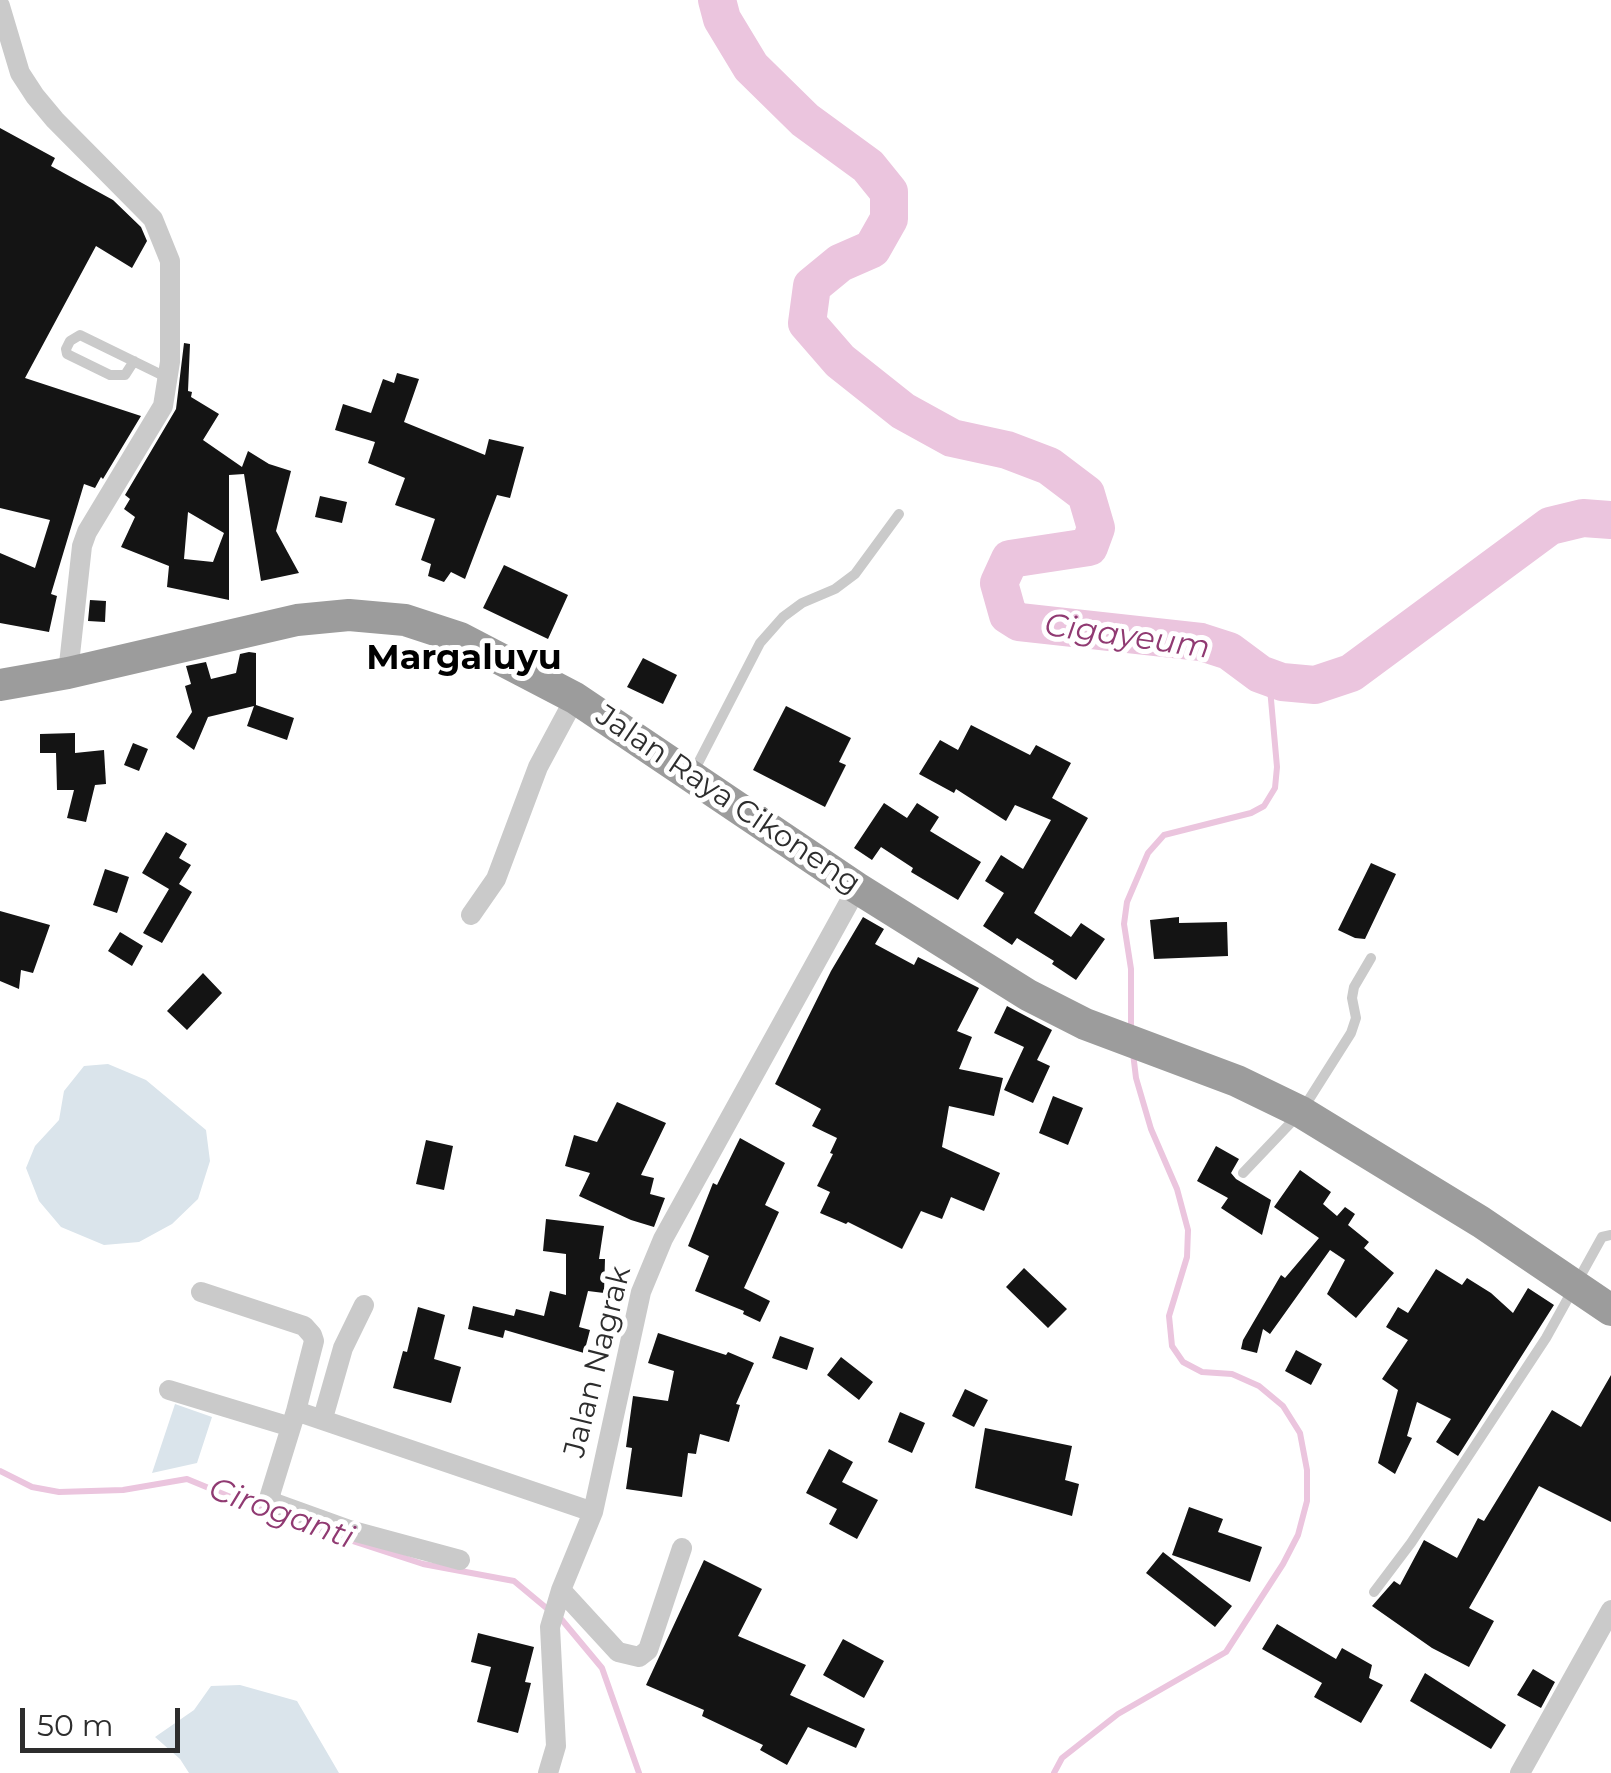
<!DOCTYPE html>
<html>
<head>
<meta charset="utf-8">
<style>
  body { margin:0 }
  #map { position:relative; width:1611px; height:1773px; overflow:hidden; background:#fff; font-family:Montserrat,sans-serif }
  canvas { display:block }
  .scale { position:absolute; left:20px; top:1708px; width:160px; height:45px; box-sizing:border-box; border:5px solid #2d2d2d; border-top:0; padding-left:12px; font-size:30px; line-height:35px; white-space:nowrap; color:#2d2d2d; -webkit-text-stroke:8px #fff; paint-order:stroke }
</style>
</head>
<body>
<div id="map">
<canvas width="1611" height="1773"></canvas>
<div class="scale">50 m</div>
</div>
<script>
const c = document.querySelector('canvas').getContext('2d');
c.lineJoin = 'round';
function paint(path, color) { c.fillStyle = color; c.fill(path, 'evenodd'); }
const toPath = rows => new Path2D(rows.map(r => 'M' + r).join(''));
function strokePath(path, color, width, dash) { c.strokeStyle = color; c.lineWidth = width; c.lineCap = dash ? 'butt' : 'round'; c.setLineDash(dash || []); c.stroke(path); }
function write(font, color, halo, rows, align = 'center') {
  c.font = font + ' Montserrat,sans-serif'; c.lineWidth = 10; c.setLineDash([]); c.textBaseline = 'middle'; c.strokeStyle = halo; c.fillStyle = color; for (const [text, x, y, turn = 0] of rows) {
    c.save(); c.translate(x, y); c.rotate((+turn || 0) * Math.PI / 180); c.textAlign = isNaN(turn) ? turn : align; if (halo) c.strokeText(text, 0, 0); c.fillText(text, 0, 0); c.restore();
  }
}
paint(toPath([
  [108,1064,146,1080,206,1130,210,1161,198,1199,172,1224,139,1242,104,1245,61,1227,39,1201,26,1168,35,1146,59,1120,64,1091,84,1066],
  [175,1404,212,1417,197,1463,152,1473],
  [240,1685,297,1701,339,1773,189,1773,180,1759,155,1737,194,1710,211,1686]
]), '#dae4eb');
strokePath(toPath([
  [1131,1030,1131,969,1124,924,1127,902,1148,853,1164,835,1251,813,1264,806,1275,788,1277,767,1269,677],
  [0,1471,32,1487,59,1492,123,1490,187,1479,279,1517,423,1564,514,1581,550,1611],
  [562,1620,602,1668,639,1773],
  [1054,1773,1062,1758,1118,1714,1226,1652,1283,1564,1298,1535,1307,1501,1307,1470,1300,1433,1283,1406,1259,1386,1232,1374,1202,1372,1183,1362,1172,1346,1169,1316,1187,1257,1188,1230,1177,1189,1151,1129,1136,1078,1133,1053]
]), '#ebc5de', 6);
strokePath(toPath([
  [717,0,722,19,751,67,805,120,868,166,889,192,889,219,872,249,840,263,812,286,807,323,840,361,903,411,952,438,1007,450,1049,466,1086,494,1096,528,1089,547,1010,559,999,583,1008,615,1019,622,1201,642,1229,651,1260,674,1282,682,1315,685,1351,673,1550,526,1583,518,1611,520]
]), '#ebc5de', 38);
paint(toPath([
  [0,128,55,158,51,166,113,200,141,227,147,241,132,268,96,246,25,378,141,416,103,479,101,477,95,488,84,484,51,594,57,596,49,632,0,623,0,553,35,568,50,520,0,508],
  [184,343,190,344,188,391,192,392,191,397,219,414,203,440,242,467,248,451,269,464,291,471,276,531,299,573,261,581,244,474,229,475,229,600,167,587,169,566,121,547,135,517,124,509,130,499,125,495,176,409],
  [188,512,224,533,213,562,184,559],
  [397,373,419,379,404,422,485,455,489,439,524,447,510,498,497,495,465,579,451,572,444,582,428,576,431,564,421,560,435,519,395,505,405,478,368,463,375,442,335,430,343,404,371,413,383,379,394,383],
  [320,496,347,502,342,523,315,517],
  [504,565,568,595,548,639,483,608],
  [90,600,106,601,105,622,88,621],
  [249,652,256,653,256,705,294,718,287,740,247,726,254,706,208,717,194,750,176,737,192,712,185,686,191,684,186,666,206,662,211,679,236,673,240,654],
  [643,658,677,675,663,704,627,687],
  [786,706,851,738,839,762,846,765,825,807,753,770],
  [971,725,1030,755,1036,745,1071,763,1052,798,1088,818,1034,913,1071,937,1081,923,1105,939,1076,980,1052,964,1054,961,1017,938,1012,945,983,926,1004,893,985,881,1001,855,1023,869,1051,820,1015,805,1006,821,956,789,954,793,919,774,940,740,958,750],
  [75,733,75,753,104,750,106,784,95,785,86,822,67,818,74,790,57,790,56,753,40,753,40,734],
  [133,743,148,749,139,771,124,765],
  [884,803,907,818,917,803,939,817,930,831,981,862,958,900,911,872,913,868,881,847,872,860,854,848],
  [166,832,187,844,179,858,191,865,179,884,192,892,162,943,143,933,169,889,142,873],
  [1371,863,1396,874,1365,939,1355,938,1338,930],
  [105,869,129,877,117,913,93,905],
  [0,911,50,925,33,973,21,970,19,989,0,981],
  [863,917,884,929,875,944,914,965,918,957,979,988,957,1031,972,1037,959,1069,1003,1078,994,1116,949,1106,942,1147,1000,1173,984,1211,951,1197,942,1219,921,1211,902,1249,848,1222,846,1224,820,1213,830,1192,817,1186,833,1154,830,1153,837,1138,812,1126,821,1109,775,1084,831,971],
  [1179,917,1179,923,1227,922,1228,956,1154,959,1150,920],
  [120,932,143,946,132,966,108,951],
  [203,973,222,993,187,1030,167,1011],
  [1007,1006,1052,1030,1037,1060,1050,1066,1033,1103,1004,1090,1024,1047,994,1033],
  [1053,1096,1083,1108,1068,1145,1039,1133],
  [617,1102,666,1123,641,1175,654,1178,650,1194,665,1198,654,1227,631,1220,579,1196,590,1173,565,1166,574,1135,597,1142],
  [740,1138,785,1163,765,1205,779,1212,744,1288,770,1301,760,1322,743,1314,744,1311,695,1291,709,1256,688,1246,713,1183,717,1185],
  [426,1140,453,1146,444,1190,416,1184],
  [1216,1146,1239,1159,1231,1173,1236,1179,1271,1200,1262,1235,1221,1208,1228,1198,1197,1181],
  [1300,1170,1331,1192,1323,1204,1337,1216,1345,1207,1355,1214,1348,1225,1369,1242,1364,1248,1394,1273,1356,1318,1327,1294,1345,1260,1330,1250,1270,1334,1263,1329,1257,1353,1241,1349,1243,1340,1281,1275,1285,1278,1319,1238,1274,1207],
  [546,1219,604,1226,599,1259,605,1259,604,1293,588,1291,579,1327,590,1330,584,1353,505,1330,503,1338,468,1329,473,1306,514,1316,516,1309,544,1316,550,1291,566,1295,566,1254,543,1251],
  [1024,1268,1067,1309,1048,1328,1006,1287],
  [1436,1269,1462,1285,1467,1278,1491,1293,1513,1313,1528,1288,1554,1305,1458,1456,1436,1442,1451,1419,1417,1402,1407,1436,1412,1438,1395,1474,1378,1463,1398,1390,1382,1379,1408,1340,1386,1327,1398,1307,1408,1313],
  [418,1307,445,1315,434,1359,461,1367,451,1403,393,1388,403,1351,407,1352],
  [658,1333,726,1355,728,1352,754,1363,736,1404,740,1405,729,1442,700,1434,696,1454,688,1453,682,1497,626,1489,632,1448,626,1447,633,1396,668,1401,674,1371,648,1363],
  [780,1336,814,1348,807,1370,772,1358],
  [1296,1350,1322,1364,1311,1385,1285,1371],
  [841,1357,873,1382,859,1400,827,1375],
  [1611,1375,1611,1522,1539,1486,1469,1608,1494,1621,1469,1667,1432,1648,1372,1606,1394,1581,1400,1585,1424,1540,1457,1558,1478,1518,1484,1521,1552,1410,1581,1427],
  [965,1389,988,1400,974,1427,952,1416],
  [900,1412,925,1423,912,1453,888,1442],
  [985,1428,1072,1446,1065,1480,1079,1484,1072,1516,975,1488],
  [829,1449,853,1462,842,1482,878,1500,857,1539,829,1524,837,1509,806,1493],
  [1189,1507,1223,1519,1218,1532,1262,1547,1250,1582,1172,1555],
  [1163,1552,1232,1606,1215,1627,1146,1573],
  [704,1560,762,1589,738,1636,806,1665,790,1695,865,1729,856,1748,808,1727,787,1765,760,1750,763,1745,702,1716,704,1710,646,1685],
  [1277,1624,1336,1659,1342,1648,1372,1665,1369,1678,1383,1685,1361,1723,1314,1697,1322,1683,1262,1649],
  [478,1633,534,1647,525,1682,531,1683,518,1733,477,1722,491,1667,471,1662],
  [843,1639,884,1661,864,1698,823,1675],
  [1533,1669,1555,1682,1541,1708,1517,1695],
  [1425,1673,1506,1725,1491,1749,1410,1701]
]), '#141414');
strokePath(toPath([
  [134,361,125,375,110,375,67,354,66,349,70,341,80,335,168,378],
  [693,773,760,643,783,617,802,603,835,589,855,574,899,514],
  [1243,1173,1301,1112,1351,1033,1356,1018,1352,998,1354,987,1371,958],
  [1374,1592,1411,1543,1546,1338,1602,1237,1611,1235]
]), '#cacaca', 10);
strokePath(toPath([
  [0,6,20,73,35,96,55,120,153,219,170,261,170,362,163,406,87,532,82,546,68,673],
  [471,915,496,879,538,767,575,698],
  [201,1292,304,1326,312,1335,314,1341,296,1411,270,1495,274,1503,349,1530,460,1560],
  [169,1390,291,1427],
  [296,1411,593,1512],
  [323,1418,343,1348,364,1305],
  [561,1590,618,1652,639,1657,648,1650,682,1548],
  [548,1773,556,1746,550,1627,561,1590,593,1512,641,1292,663,1239,857,888],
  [1520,1773,1611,1610]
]), '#cacaca', 20);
strokePath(toPath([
  [0,685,68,673,297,620,349,615,405,620,460,638,575,698,857,888,1028,995,1085,1024,1237,1081,1301,1112,1481,1222,1611,1310]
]), '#9c9c9c', 32);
write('30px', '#2d2d2d', '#fff', [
  ["Jalan Raya Cikoneng",728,800,34],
  ["Jalan Nagrak",598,1362,-76]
]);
write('italic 32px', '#903a72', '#fff', [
  ["Cigayeum",1127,637,8],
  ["Ciroganti",281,1514,20]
]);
write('bold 35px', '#000', '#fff', [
  ["Margaluyu",464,659]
]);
</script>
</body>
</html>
